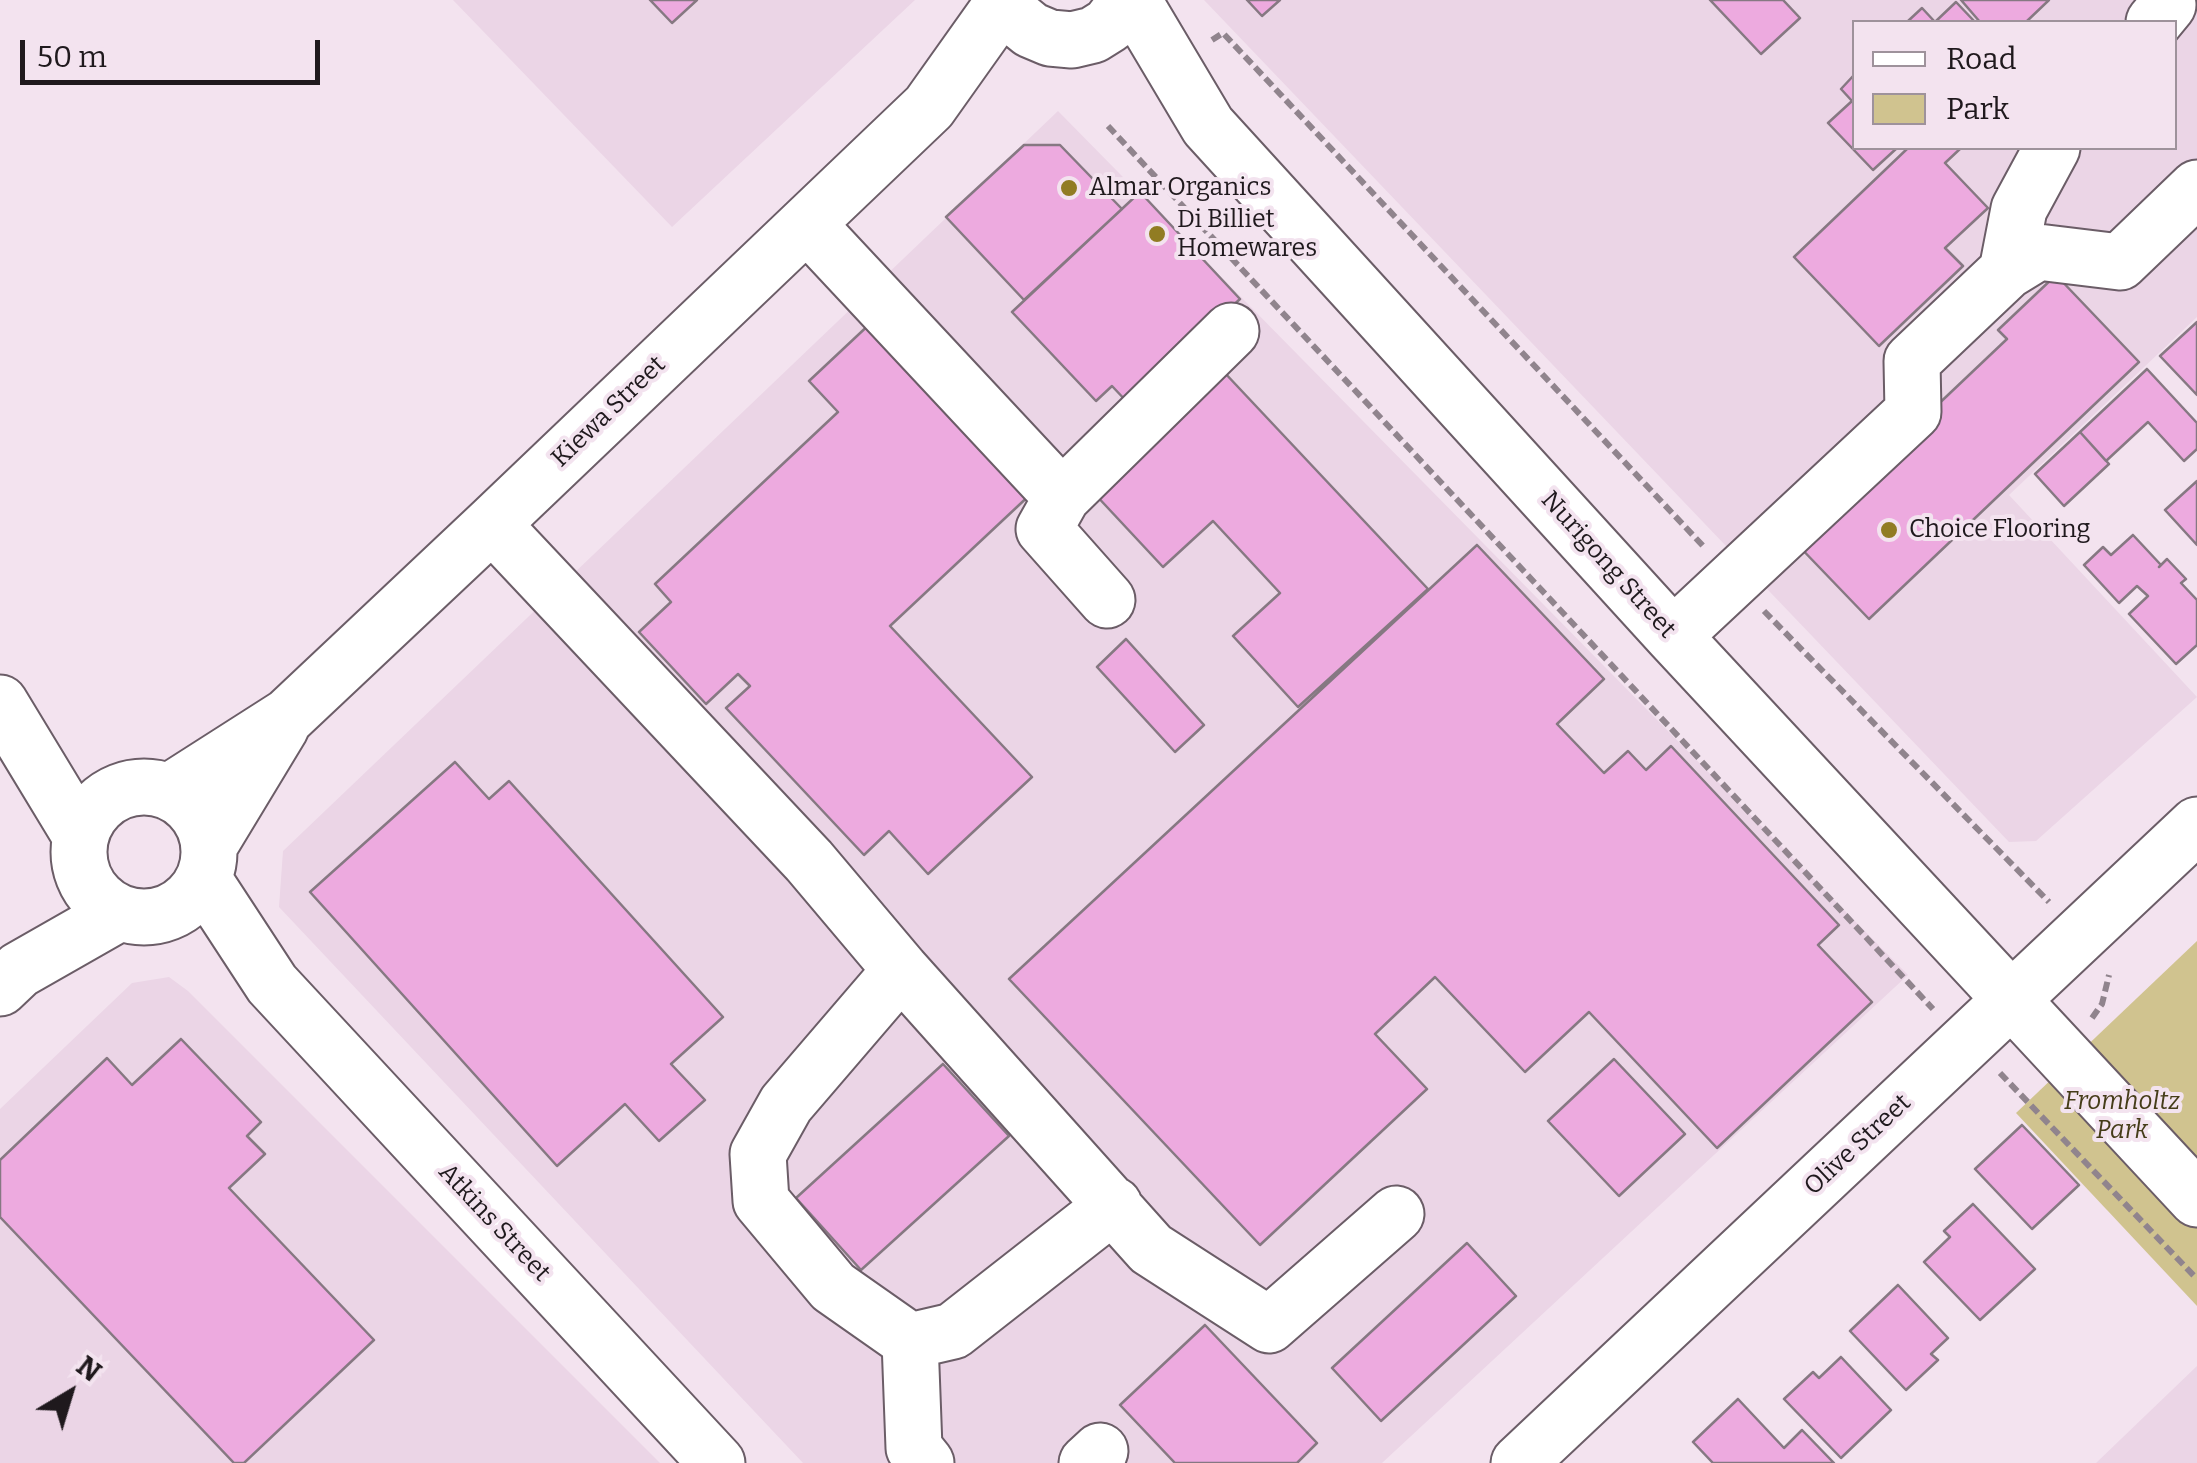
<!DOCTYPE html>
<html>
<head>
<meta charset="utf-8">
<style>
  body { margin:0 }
  #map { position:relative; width:2197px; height:1463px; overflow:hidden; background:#f3e3ef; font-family:Bitter,serif }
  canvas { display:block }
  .legend { position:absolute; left:1852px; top:20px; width:325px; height:130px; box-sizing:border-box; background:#f3e3ef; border:2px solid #9e929b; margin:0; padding:12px 18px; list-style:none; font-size:30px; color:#1f191d }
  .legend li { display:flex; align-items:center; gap:20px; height:50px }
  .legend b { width:50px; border:2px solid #9e929b }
  .north { position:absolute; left:20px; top:1343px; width:100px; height:100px; -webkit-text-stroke:8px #f3e3ef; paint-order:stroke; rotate:38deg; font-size:28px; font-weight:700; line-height:40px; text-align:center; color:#1f191d }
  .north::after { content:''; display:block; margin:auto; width:35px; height:45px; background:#1f191d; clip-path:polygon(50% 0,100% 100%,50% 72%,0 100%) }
  .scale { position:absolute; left:20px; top:40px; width:300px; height:45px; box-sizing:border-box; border:5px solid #1f191d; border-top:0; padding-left:12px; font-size:30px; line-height:35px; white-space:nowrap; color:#1f191d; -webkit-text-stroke:8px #f3e3ef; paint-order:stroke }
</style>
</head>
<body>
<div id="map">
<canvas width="2197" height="1463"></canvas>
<ul class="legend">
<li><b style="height:12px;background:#fff"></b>Road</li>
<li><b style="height:28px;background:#d0c38f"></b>Park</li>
</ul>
<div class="north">N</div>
<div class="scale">50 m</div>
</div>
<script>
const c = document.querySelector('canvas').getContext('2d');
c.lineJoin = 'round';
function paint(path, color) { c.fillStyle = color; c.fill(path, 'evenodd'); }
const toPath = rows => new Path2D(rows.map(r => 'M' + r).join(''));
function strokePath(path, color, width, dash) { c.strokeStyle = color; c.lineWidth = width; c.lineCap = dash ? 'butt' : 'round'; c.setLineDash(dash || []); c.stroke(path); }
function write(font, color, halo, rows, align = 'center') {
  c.font = font + ' Bitter,serif'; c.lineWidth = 8; c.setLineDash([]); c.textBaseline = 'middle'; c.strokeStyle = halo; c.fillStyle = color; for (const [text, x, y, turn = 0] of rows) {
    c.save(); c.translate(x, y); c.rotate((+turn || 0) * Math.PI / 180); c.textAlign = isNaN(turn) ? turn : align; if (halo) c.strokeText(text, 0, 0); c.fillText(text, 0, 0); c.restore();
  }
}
paint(toPath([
  [453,0,915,0,672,227],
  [1204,0,2197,0,2197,317,2009,495,2197,697,2036,841,2009,842],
  [1854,22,2174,22,2174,148,1854,148],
  [1058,111,1908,975,1382,1463,803,1463,279,907,283,851],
  [169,977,188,991,660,1463,0,1463,0,1109,132,983],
  [2197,1366,2197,1463,2096,1463]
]), '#ebd5e6');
paint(toPath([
  [2197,941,2197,1306,2016,1113]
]), '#d0c38f');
const building = toPath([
  [650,0,697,0,672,23,650,0],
  [1247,0,1280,0,1262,16,1247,0],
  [1710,0,1783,0,1800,18,1761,54,1710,0],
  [1961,0,2049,0,2026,22,1980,22,1961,0],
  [1956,2,1975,22,1907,22,1922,8,1935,22,1956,2],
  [1854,75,1854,148,1897,148,1873,170,1828,123,1852,101,1841,89,1854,75],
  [1024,145,1060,145,1122,209,1024,300,946,217,1024,145],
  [1908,148,1961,148,1945,163,1988,208,1945,248,1963,266,1879,346,1794,257,1908,148],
  [1140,192,1240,299,1128,403,1112,386,1096,401,1012,312,1140,192],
  [2056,275,2139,362,1869,619,1794,541,2007,339,1998,330,2056,275],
  [874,320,1034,491,890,626,1032,777,928,874,889,831,864,855,726,708,750,686,738,674,706,704,639,632,671,602,655,584,838,412,809,381,874,320],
  [2197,322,2197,395,2160,356,2197,322],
  [2147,369,2197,423,2197,449,2184,461,2148,422,2106,461,2080,432,2147,369],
  [1223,371,1428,589,1298,707,1233,636,1280,593,1213,521,1163,567,1093,492,1223,371],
  [2080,432,2109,464,2064,506,2035,474,2080,432],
  [2197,481,2197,545,2165,510,2197,481],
  [2133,535,2161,565,2159,567,2167,559,2186,579,2181,583,2197,600,2197,645,2176,664,2129,614,2148,596,2137,586,2119,603,2084,565,2103,547,2111,555,2133,535],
  [1477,545,1604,679,1557,724,1604,773,1628,751,1646,770,1671,746,1839,925,1818,945,1872,1002,1717,1148,1589,1012,1525,1072,1435,977,1375,1034,1427,1089,1260,1245,1009,979,1477,545],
  [1126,639,1204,725,1175,752,1097,667,1126,639],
  [455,762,489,799,509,781,723,1017,671,1064,705,1100,659,1141,625,1104,557,1166,310,892,455,762],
  [181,1039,261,1122,247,1136,265,1154,229,1188,374,1340,244,1463,234,1463,0,1217,0,1160,107,1058,132,1085,181,1039],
  [1614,1059,1685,1134,1619,1196,1548,1121,1614,1059],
  [943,1064,1009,1136,861,1270,796,1198,943,1064],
  [2022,1125,2079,1185,2032,1229,1975,1169,2022,1125],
  [1973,1204,2035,1269,1980,1320,1924,1262,1950,1237,1944,1231,1973,1204],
  [1467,1243,1516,1296,1381,1421,1332,1368,1467,1243],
  [1898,1285,1948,1338,1931,1354,1938,1360,1906,1390,1850,1331,1898,1285],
  [1205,1325,1317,1443,1297,1463,1175,1463,1120,1405,1205,1325],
  [1841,1357,1891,1410,1841,1458,1784,1399,1813,1372,1819,1378,1841,1357],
  [1738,1399,1784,1448,1802,1430,1834,1463,1713,1463,1693,1442,1738,1399]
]);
paint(building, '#edaadf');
strokePath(building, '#867882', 2.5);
const minor = toPath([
  [1005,0,1015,17,1031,30,1050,38,1072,40,1093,35,1109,25,1128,0],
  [1133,0,1208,126,1673,636,2197,1199],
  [2154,22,2168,5],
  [807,224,1062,497,1044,529,1107,600],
  [2007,271,2038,252,2120,262,2197,188],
  [1062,497,1231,331],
  [492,524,809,861,901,970,1151,1249,1269,1325,1396,1214],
  [1673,636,1913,412,1912,361,2007,271,2019,209,2052,148],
  [0,703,80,835],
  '79 852a65 65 0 1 1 130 0a65 65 0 1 1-130 0Z',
  [169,792,288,716,492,524,929,107,1005,0],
  [209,846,281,727],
  [204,880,272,984,717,1463],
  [901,970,786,1104,758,1154,761,1201,833,1287,910,1341,953,1331,1114,1205],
  [0,988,19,970,119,913],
  [910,1341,914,1448,926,1463],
  [1087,1463,1100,1451],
  [1519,1463,2197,825]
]);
strokePath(minor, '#6b5d67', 59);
strokePath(toPath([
  [1212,40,1223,33,1704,547],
  [1108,126,1933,1009],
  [1764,611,2049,902],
  [2092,1018,2102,1004,2109,975],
  [2000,1073,2197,1279]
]), '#90848d', 6, [10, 5]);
strokePath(minor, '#fff', 55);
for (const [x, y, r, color] of [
  [1069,188,10,"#917c23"],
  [1157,234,10,"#917c23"],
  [1889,530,10,"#917c23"]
]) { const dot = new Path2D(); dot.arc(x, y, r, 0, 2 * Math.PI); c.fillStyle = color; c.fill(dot); strokePath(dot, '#f3e3ef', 4); }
write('25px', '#1f191d', '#f3e3ef', [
  ["Almar Organics",1089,188],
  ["Di Billiet",1177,220],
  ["Homewares",1177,249],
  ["Choice Flooring",1909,530]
], 'left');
write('25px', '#1f191d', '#f3e3ef', [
  ["Kiewa Street",609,412,-44],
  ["Nurigong Street",1608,565,48],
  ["Olive Street",1858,1145,-43],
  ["Atkins Street",494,1223,47]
]);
write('italic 25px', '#453c19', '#f3e3ef', [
  ["Fromholtz",2122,1102],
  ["Park",2122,1131]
]);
</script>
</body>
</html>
